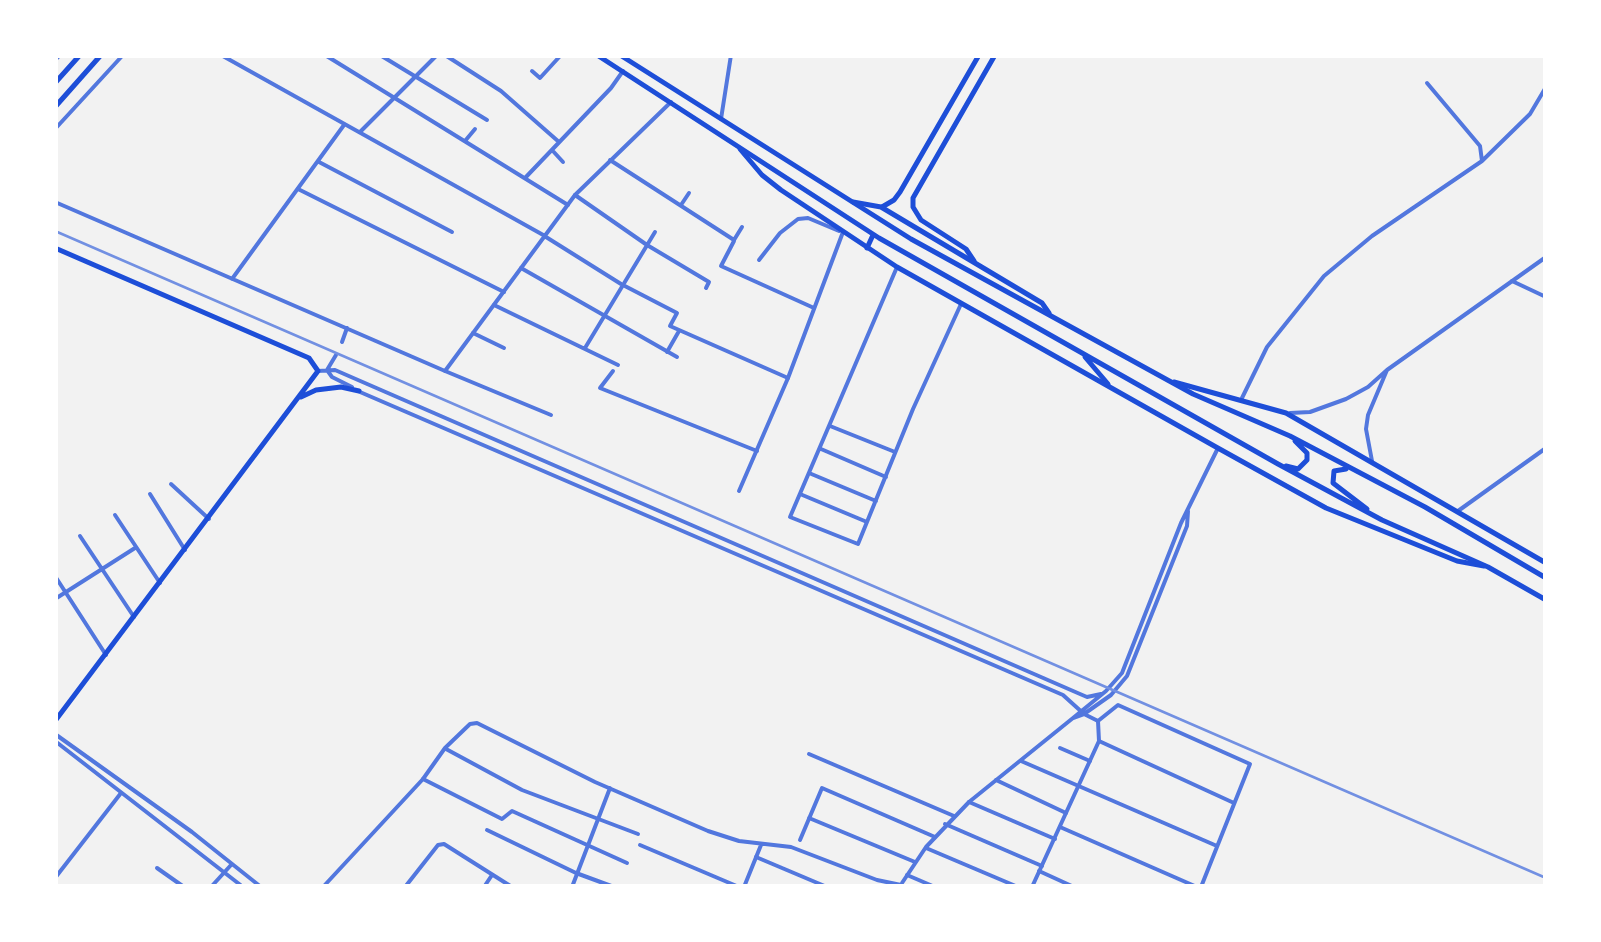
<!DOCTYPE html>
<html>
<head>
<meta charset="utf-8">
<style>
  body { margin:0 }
  #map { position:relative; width:1601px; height:942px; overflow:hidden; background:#f2f2f2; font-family:"Sofia Sans Condensed",sans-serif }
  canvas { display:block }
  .frame { position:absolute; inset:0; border:58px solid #fff; pointer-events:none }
</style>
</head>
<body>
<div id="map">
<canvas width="1601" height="942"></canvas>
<div class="frame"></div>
</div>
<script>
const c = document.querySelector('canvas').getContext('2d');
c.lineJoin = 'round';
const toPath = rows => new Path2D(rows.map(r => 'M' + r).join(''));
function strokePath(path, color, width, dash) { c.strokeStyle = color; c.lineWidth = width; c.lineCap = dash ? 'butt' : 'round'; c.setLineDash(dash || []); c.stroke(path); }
strokePath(toPath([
  [325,55,568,205],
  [380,55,487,120],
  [445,55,501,91,559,142],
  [1211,55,1214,55],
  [532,71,540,78,561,55],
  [465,141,475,129],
  [552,150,563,162],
  [610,160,734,240,742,227],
  [1482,161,1530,114,1546,87],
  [319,162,452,232],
  [525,178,611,88,623,71],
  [298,189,504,292],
  [575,195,647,245,709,282,706,288],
  [681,205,689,193],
  [546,237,621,284,677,313,670,326,788,378],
  [734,241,721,266,814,308],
  [759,260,780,233,798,219,808,218,839,231],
  [897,267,790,517,858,544,913,409,961,304],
  [521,268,677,357],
  [1512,281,1546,297],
  [494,305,618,365],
  [473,333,504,348],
  [585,348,655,232],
  [667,352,679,331],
  [445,371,551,415],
  [613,371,600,388,757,451],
  [1242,398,1267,347,1324,276,1372,236,1482,161,1480,146,1427,83],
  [830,426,895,452],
  [821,449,886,477],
  [809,473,876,501],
  [171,484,209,519],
  [150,494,185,550],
  [800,494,867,522],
  [1458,511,1546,448],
  [115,515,160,583],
  [80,536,134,617],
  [55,576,106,655],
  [55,599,135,548],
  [1098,721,1118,705,1250,764,1201,887],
  [1099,741,1234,803],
  [1060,748,1090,761],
  [446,749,522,790,638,834],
  [809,754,954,816],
  [1021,761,1217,846],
  [423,779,502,819,512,811,627,863],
  [996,780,1066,813],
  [969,802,1055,839],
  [809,818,915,862],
  [945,824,1042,866],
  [1060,827,1197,887],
  [487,830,576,873,614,887],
  [800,840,822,788,935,837],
  [640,845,739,887],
  [926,848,1018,887],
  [756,857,827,887],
  [157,868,184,887],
  [1039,871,1074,887],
  [907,875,935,887],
  [55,878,121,793],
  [405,887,438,845,444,844,512,887],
  [484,887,492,875],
  [627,887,628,887]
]), '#5277de', 4);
strokePath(toPath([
  [221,55,545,236],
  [55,60,60,55],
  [721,119,731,55],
  [55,129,123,55],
  [360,132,437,55],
  [55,202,445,371,575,195,671,102],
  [232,279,344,125],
  [342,342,347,328],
  [327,370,332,377,352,387],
  [327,370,336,355],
  [1387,370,1546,257],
  [318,371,335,370,1080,694,1087,697,1101,694],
  [360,392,1063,695,1084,714,1098,721,1099,741,1032,887],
  [1290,413,1310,412,1346,399,1368,387,1387,370,1368,415,1366,429,1372,461],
  [739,491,788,378,843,232],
  [1073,718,1106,691,1122,673,1181,523,1217,450],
  [55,734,192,832,261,887],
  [55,741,243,887],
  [902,883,926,847,969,802,1073,718,1084,714,1111,695,1127,676,1187,526,1188,511],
  [211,887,231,865],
  [323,887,423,779,445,748,470,724,477,723,595,782,708,831,739,841,791,847,877,880,901,885],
  [572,887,610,788],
  [744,887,761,845]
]), '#5277de', 4);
strokePath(toPath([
  [882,207,894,200,900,192,979,55],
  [55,248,309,358,318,371,55,721],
  [974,261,966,249,921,220,913,207,913,198,995,55],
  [301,397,316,390,341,387,359,391]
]), '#1d4ed8', 5);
strokePath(toPath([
  [740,149,762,175,781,190,897,267,1216,447,1326,508,1457,561,1484,566],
  [853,202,881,207,1042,303,1049,313],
  [1174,382,1286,413,1546,563]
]), '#1d4ed8', 5);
strokePath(toPath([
  [597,55,879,238,1278,464,1382,520,1488,567,1546,600],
  [620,55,911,239,1193,394,1290,436,1425,507,1546,578],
  [55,83,80,55],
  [55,107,101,55],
  [867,248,873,235],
  [1085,357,1108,384],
  [1286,466,1298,469,1307,460,1307,453,1295,441],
  [1346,469,1334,471,1333,483,1367,509]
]), '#1d4ed8', 5);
strokePath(toPath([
  [55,231,1546,878]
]), '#7290e2', 2.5);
</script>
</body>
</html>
